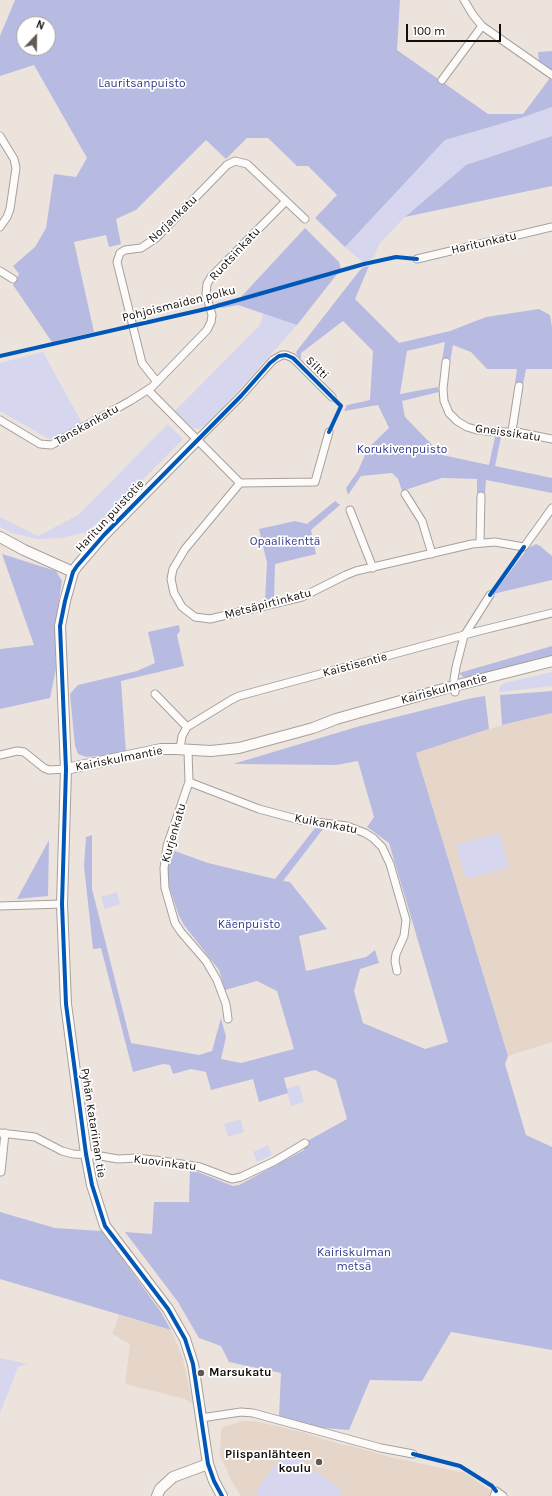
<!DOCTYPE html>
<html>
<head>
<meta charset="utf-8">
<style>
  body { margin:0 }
  #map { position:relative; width:552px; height:1496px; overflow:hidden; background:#ede3dd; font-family:Karla,sans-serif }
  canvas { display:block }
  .north { position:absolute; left:16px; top:16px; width:40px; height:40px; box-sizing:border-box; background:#fff; border:1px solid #a19f9d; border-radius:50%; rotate:22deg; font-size:11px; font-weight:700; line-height:16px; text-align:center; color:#140e0b }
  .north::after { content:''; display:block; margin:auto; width:14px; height:18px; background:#605954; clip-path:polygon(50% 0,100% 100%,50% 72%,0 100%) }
  .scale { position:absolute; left:406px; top:24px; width:95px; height:18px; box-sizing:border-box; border:2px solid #140e0b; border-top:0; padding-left:5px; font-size:12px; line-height:14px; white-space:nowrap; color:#140e0b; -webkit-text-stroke:3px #fff; paint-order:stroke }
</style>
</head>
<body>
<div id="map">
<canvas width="552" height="1496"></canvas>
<div class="north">N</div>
<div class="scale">100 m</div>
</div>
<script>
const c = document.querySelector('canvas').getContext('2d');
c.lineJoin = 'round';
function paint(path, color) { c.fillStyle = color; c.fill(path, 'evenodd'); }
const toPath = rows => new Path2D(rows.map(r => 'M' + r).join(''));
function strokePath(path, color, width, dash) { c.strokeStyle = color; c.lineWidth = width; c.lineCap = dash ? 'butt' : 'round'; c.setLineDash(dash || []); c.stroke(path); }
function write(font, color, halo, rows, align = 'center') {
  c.font = font + ' Karla,sans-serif'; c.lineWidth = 3.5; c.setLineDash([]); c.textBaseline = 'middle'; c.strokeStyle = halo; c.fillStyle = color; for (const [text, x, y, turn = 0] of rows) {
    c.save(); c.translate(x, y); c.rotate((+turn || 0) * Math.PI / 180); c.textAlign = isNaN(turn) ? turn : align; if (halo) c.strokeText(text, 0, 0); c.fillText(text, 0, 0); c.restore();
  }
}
paint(toPath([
  [552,713,552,1042,508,1056,416,753,502,725],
  [119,1315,171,1330,182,1355,193,1404,185,1399,125,1384,130,1344,112,1334],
  [243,1421,253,1421,277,1426,301,1432,343,1445,352,1446,390,1457,465,1473,491,1491,489,1496,241,1496,231,1480,220,1455,221,1430,223,1427]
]), '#e6d6ca');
paint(toPath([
  [552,107,552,136,466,165,405,217,379,244,374,257,364,263,345,247,445,140,521,118],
  [263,313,297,325,214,418,206,425,199,429,193,428,175,411,260,325],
  [43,352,82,423,57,437,49,439,0,411,0,363],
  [168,424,183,439,108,515,86,532,62,538,37,539,12,533,0,527,0,517,38,536,78,515],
  [552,672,552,686,499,692,500,686,504,683],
  [499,833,509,867,466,879,456,845],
  [117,892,120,904,105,909,101,897],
  [299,1085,304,1102,291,1106,286,1089],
  [241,1119,244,1132,228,1137,224,1124],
  [268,1145,272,1155,257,1162,253,1152],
  [0,1358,27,1364,18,1367,0,1413],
  [286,1450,343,1491,340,1496,259,1496,255,1493]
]), '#d6d7ee');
paint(toPath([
  [15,0,400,0,397,50,488,114,523,114,550,78,552,80,552,107,521,118,445,140,345,247,315,218,337,195,308,166,297,166,268,138,247,138,226,159,206,140,136,210,116,219,121,244,109,247,106,235,74,242,94,332,52,342,13,285,19,274,13,266,35,247,46,228,54,174,76,177,87,158,34,65,0,76,0,36],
  [24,24,48,24,48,48,24,48],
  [552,51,552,71,539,62,538,52],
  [552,136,552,186,405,217,466,165],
  [305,228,339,262,341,269,297,325,238,305,222,308,216,303,240,298],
  [369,266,355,299,399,343,450,331,486,317,539,309,550,315,552,327,552,369,526,369,523,385,515,383,517,369,487,369,471,352,453,345,450,362,442,360,445,342,407,351,400,394,438,387,439,392,402,401,405,417,442,455,489,465,495,437,501,437,495,466,552,478,552,493,486,480,485,494,477,494,477,479,442,478,402,491,398,479,392,473,361,476,348,495,346,488,358,471,368,448,389,428,378,405,344,411,347,405,370,400,373,351,343,321,301,353,301,359,297,355,296,352,360,270,364,267],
  [335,501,340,505,311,530,316,554,275,564,274,599,265,601,267,563,259,529,295,521,307,524],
  [536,544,540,546,552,556,552,580,493,594,528,548],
  [2,554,56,571,62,581,55,626,56,669,50,698,0,709,0,649,34,645],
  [179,625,180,631,177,635,184,666,121,681,126,754,86,757,78,754,75,746,70,694,78,685,137,671,155,663,148,632],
  [552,646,552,658,531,661,467,678,463,677,459,673],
  [552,691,552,713,502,725,500,695],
  [485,696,489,729,416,753,508,1056,505,1064,526,1135,552,1147,552,1350,451,1332,422,1381,370,1380,349,1430,299,1426,279,1416,281,1373,229,1362,221,1346,199,1338,178,1302,125,1232,152,1234,154,1202,189,1202,190,1169,228,1184,233,1186,239,1185,304,1150,302,1144,347,1119,336,1080,315,1070,284,1078,288,1093,259,1102,253,1079,211,1090,206,1072,191,1069,173,1074,170,1065,163,1064,133,1072,101,948,93,949,84,866,86,837,92,835,92,889,131,1043,199,1055,212,1051,221,1018,226,1037,221,1059,241,1063,294,1049,277,991,257,981,225,990,219,970,184,925,179,916,168,883,167,873,168,865,172,850,208,863,275,879,315,828,323,829,283,881,290,882,327,929,299,936,306,971,366,957,375,950,379,963,360,969,354,991,363,1023,425,1049,448,1042,389,843,367,827,374,817,358,761,336,765,233,764,360,726,472,698],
  [49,840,48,896,17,899],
  [0,1212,55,1228,102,1231,161,1312,171,1330,0,1279]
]), '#b8bbe1');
const street = toPath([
  [464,0,473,15,482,26,552,75],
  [442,80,482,26],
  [0,136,14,159,16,168,10,209,7,217,0,227],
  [417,259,552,227],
  [0,271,13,279],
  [446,362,443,389,444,401,449,413,457,421,467,427,477,430,496,432,517,432,552,439],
  [157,382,142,363,117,262,120,253,125,250,141,248,156,238,227,165,235,161,247,164,305,219],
  [148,390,240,483,315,482,329,432],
  [0,420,40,444,51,445,55,443,130,401,152,387,207,330,211,322,212,315,206,294,207,284,211,277,286,201],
  [512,431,519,386],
  [197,440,241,396,273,360,282,355,286,355,293,358,332,397],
  [240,483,185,549,173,569,171,579,174,593,182,607,195,617,210,619,302,597,346,575,356,571,472,544,495,542,524,547,552,508],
  [405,494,422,521,432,554],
  [350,510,373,568],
  [480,543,481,496],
  [455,692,454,679,456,667,464,636,490,595],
  [155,694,187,727],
  [180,749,182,736,187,727,231,700,239,696,479,631,552,613],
  [188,750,189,782,167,846,164,868,165,888,175,923,181,932,206,961,217,980,226,1004,228,1019],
  [0,755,17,751,24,752,44,768,49,770,66,769],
  [189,782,259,809,300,820,347,826,365,833,373,838,382,847,390,864,406,920,404,936,396,954,395,961,397,971],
  [0,906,62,904],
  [0,1133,35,1137,62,1151,73,1154,95,1155,118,1159,136,1158,163,1161,200,1167,232,1179,241,1177,275,1161,305,1143],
  [1,1172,5,1133],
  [201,1418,241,1412,253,1413,381,1448,413,1454],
  [494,1496,496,1491,503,1496]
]);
const secondary = toPath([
  [197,440,104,535,77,566,73,572,65,601,60,626,66,769,62,904,66,1004,86,1154,92,1185,105,1226,168,1309,185,1339,193,1364,208,1464,214,1481,222,1496],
  [0,537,24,550,73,572],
  [66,769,161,749,176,749,211,751,239,748,313,728,336,719,454,686,552,661],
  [157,1496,160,1489,173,1477,208,1464]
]);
strokePath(street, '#a7a09c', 9);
strokePath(secondary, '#a7a09c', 12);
strokePath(street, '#fcfbfa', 7);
strokePath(secondary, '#fcfbfa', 10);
strokePath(toPath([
  [0,356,210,308,364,264,396,257,417,259],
  [490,595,524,547],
  [413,1454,460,1466,492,1486,496,1491],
  [222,1496,214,1481,208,1464,193,1364,185,1339,168,1309,105,1226,92,1185,86,1154,66,1004,62,904,66,769,60,626,65,601,73,572,77,566,104,535,241,396,270,363,279,356,286,355,293,358,341,406,329,432]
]), '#0057b8', 4);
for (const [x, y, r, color] of [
  [201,1373,4,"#605954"],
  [319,1462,4,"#605954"]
]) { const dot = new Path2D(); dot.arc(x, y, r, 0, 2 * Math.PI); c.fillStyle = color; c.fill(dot); strokePath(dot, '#fff', 1.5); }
write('12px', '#31388c', '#fff', [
  ["Lauritsanpuisto",142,84],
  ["Korukivenpuisto",402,450],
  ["Opaalikenttä",285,542],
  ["Käenpuisto",249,925],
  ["Kairiskulman",354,1253],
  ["metsä",354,1267]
]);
write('12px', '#140e0b', '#fff', [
  ["Norjankatu",173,219,-44],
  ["Haritunkatu",484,243,-13],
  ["Ruotsinkatu",235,254,-47],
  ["Pohjoismaiden polku",179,304,-14],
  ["Siltti",317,368,45],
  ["Tanskankatu",87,425,-29],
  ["Gneissikatu",508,433,8],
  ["Haritun puistotie",110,516,-47],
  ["Metsäpirtinkatu",268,604,-15],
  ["Kaistisentie",355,665,-15],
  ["Kairiskulmantie",444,689,-15],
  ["Kairiskulmantie",119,759,-11],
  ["Kuikankatu",326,824,11],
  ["Kurjenkatu",174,833,-74],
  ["Pyhän Katariinan tie",93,1123,81],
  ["Kuovinkatu",165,1163,7]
]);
write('bold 12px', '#140e0b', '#fff', [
  ["Marsukatu",209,1373],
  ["Piispanlähteen",311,1455,"right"],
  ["koulu",311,1469,"right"]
], 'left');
</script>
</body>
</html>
